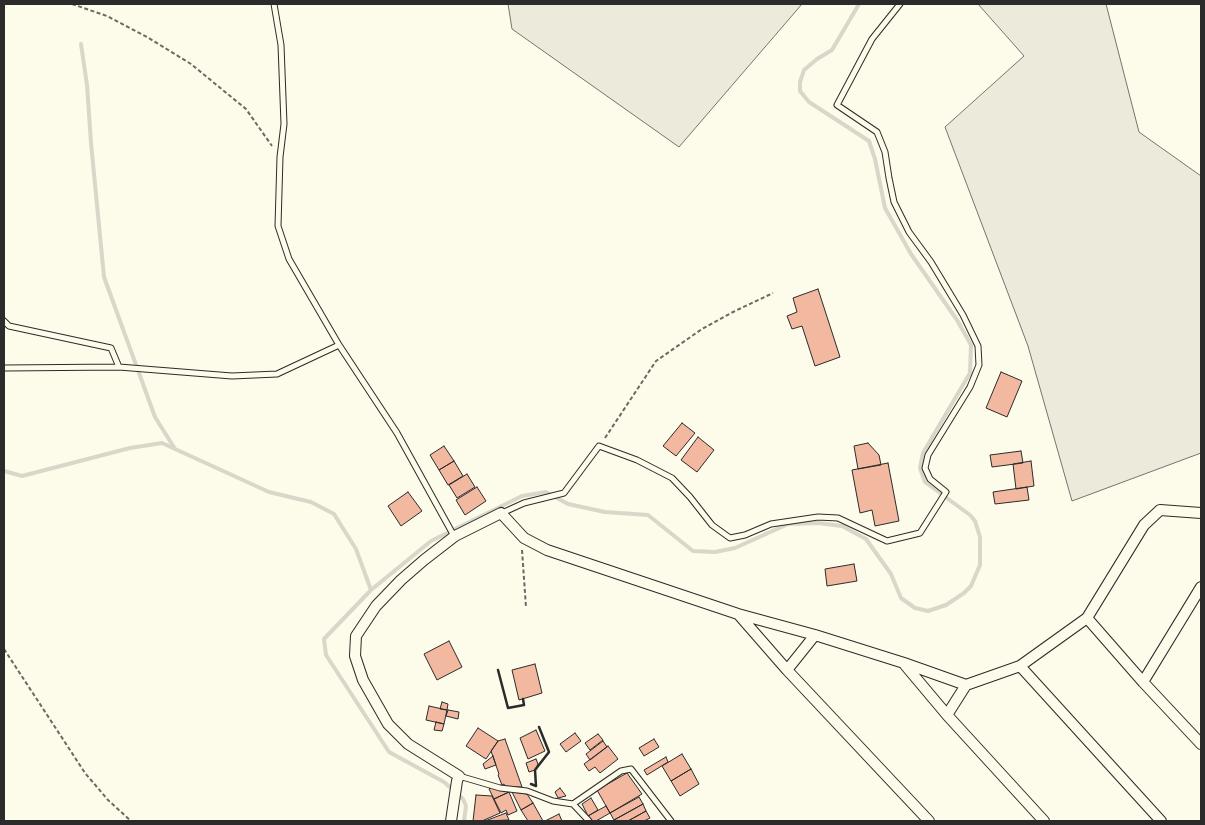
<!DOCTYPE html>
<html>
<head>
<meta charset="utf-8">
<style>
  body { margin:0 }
  #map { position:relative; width:1205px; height:825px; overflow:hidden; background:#fdfbea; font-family:"Open Sans",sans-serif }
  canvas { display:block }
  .frame { position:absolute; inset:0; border:5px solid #2b2b2b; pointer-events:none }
</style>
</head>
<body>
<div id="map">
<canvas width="1205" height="825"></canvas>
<div class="frame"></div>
</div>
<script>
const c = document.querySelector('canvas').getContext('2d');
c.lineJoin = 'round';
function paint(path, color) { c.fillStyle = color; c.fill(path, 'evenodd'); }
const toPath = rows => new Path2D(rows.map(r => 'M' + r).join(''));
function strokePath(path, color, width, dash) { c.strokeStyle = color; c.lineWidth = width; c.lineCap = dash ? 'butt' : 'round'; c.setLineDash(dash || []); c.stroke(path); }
const green = toPath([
  [508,4,802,4,679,147,512,29,508,4],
  [978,4,1106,4,1139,132,1201,176,1201,453,1072,501,1028,346,945,127,1024,56,978,4]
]);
paint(green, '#ecebdb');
strokePath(green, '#74746e', 1);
strokePath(toPath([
  [81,44,87,85,91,143,104,277,155,417,175,449],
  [4,471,22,476,130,448,162,443,269,492,311,502,334,514,356,549,371,590],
  [464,821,466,806,463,799,444,782,389,752,326,655,324,639,371,590,431,541,522,496,546,492,568,504,605,512,648,515,693,551,715,552,735,548,788,524,818,523,842,526,866,539,891,574,901,598,915,608,928,611,946,605,964,593,971,586,980,565,980,537,975,521,970,515,925,482,920,468,923,453,970,373,971,345,957,320,911,254,885,208,875,159,869,141,809,102,800,91,800,82,804,70,817,59,832,50,859,4]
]), '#d8d7c9', 4);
const building = toPath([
  [818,289,840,357,815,366,802,326,792,329,787,316,797,312,793,298,818,289],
  [1001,372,1022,381,1007,417,986,408,1001,372],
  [682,423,695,433,676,456,663,446,682,423],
  [698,437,714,450,697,472,681,460,698,437],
  [868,443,879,455,881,465,858,469,854,446,868,443],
  [444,446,454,461,439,470,430,455,444,446],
  [1021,451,1023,463,992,467,990,455,1021,451],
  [454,461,463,476,448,485,439,470,454,461],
  [1031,461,1034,486,1016,489,1013,464,1031,461],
  [888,463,899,521,875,526,872,510,860,513,852,470,888,463],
  [467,474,475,487,457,498,449,485,467,474],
  [477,487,486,501,465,515,456,500,477,487],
  [1027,487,1029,500,995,504,993,492,1027,487],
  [408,492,422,511,401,526,388,506,408,492],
  [854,564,857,581,827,586,825,569,854,564],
  [449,641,462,667,437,680,424,654,449,641],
  [535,664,542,693,519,700,512,670,535,664],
  [442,702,448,704,447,710,440,709,442,702],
  [429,706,447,710,444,724,426,720,429,706],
  [448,710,459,712,458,719,446,716,448,710],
  [436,722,444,724,442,731,434,730,436,722],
  [478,728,498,741,486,759,466,746,478,728],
  [536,730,545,751,528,759,520,738,536,730],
  [575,733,581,741,566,752,560,744,575,733],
  [598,734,603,740,590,750,585,743,598,734],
  [505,739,522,787,505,787,504,784,502,785,498,775,499,774,491,751,498,741,505,739],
  [654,739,659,747,644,756,639,748,654,739],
  [603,741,607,747,590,760,586,754,603,741],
  [608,746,618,759,600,773,595,767,589,771,584,764,608,746],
  [682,754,691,769,671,781,662,766,682,754],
  [493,756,496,765,485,769,483,764,493,756],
  [666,757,668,762,647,775,644,770,666,757],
  [536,759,538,764,535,770,529,772,526,763,536,759],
  [691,769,699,784,680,796,671,781,691,769],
  [627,773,642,794,610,813,597,790,627,773],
  [490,788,503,790,509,792,494,799,489,789,490,788],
  [560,788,566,796,558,798,555,792,560,788],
  [509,792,517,811,508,815,506,810,501,813,494,799,509,792],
  [512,792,527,794,533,803,521,810,512,792],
  [476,795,492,796,500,813,482,821,473,821,476,795],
  [639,797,643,804,614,820,610,813,639,797],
  [591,798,598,810,588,816,582,804,591,798],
  [533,803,543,821,528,821,521,810,533,803],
  [643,804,646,811,628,821,615,821,614,820,643,804],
  [606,806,610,813,596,821,592,821,588,816,606,806],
  [646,811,650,818,644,821,628,821,646,811],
  [506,813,509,820,485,821,506,813],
  [559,814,562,821,545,821,559,814]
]);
paint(building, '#f2b8a0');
strokePath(building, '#2b2b2b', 1);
const lane = toPath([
  [274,4,281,45,284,124,280,157,278,226,289,259,339,345,397,433,454,536],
  [4,321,9,326,111,348,119,367],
  [4,368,119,367,232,376,277,374,339,345],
  [502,513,524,503,564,493,599,446,637,460,672,478,690,497,712,525,730,538,745,535,771,524,818,517,838,518,887,541,920,533,946,492,930,479,925,468,928,455,970,387,979,365,978,346,963,315,931,262,909,232,894,202,889,178,885,152,877,132,837,105,872,39,900,4],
  [459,776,500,788,527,791,553,801,573,804,621,771,631,769,671,821],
  [573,804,589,821]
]);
const street = toPath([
  [739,615,787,670,929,821],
  [1087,618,1143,682,1201,744],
  [905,665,947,715,1044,821],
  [1020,666,1161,821],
  [787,670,815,635],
  [1143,682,1201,587],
  [947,715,966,685],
  [451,821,457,781,459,776,408,744,388,724,363,680,355,656,356,636,376,606,401,580,424,560,455,536,501,513,524,538,547,550,738,614,815,635,904,663,966,685,1020,666,1087,618,1144,525,1160,510,1201,513]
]);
strokePath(lane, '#2b2b2b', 7);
strokePath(street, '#2b2b2b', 12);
strokePath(toPath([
  [72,4,107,16,147,37,191,64,246,109,272,146],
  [605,438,656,361,702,329,733,312,773,293],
  [522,550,526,607],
  [4,649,85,773,108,800,131,821]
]), '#6a6964', 2, [4, 2.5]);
strokePath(lane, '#fdfbea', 5);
strokePath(street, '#fdfbea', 10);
strokePath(toPath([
  [498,670,508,708,524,705,523,699],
  [531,784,536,786,535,770,549,752,539,727]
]), '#2b2b2b', 2.5);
</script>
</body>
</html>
